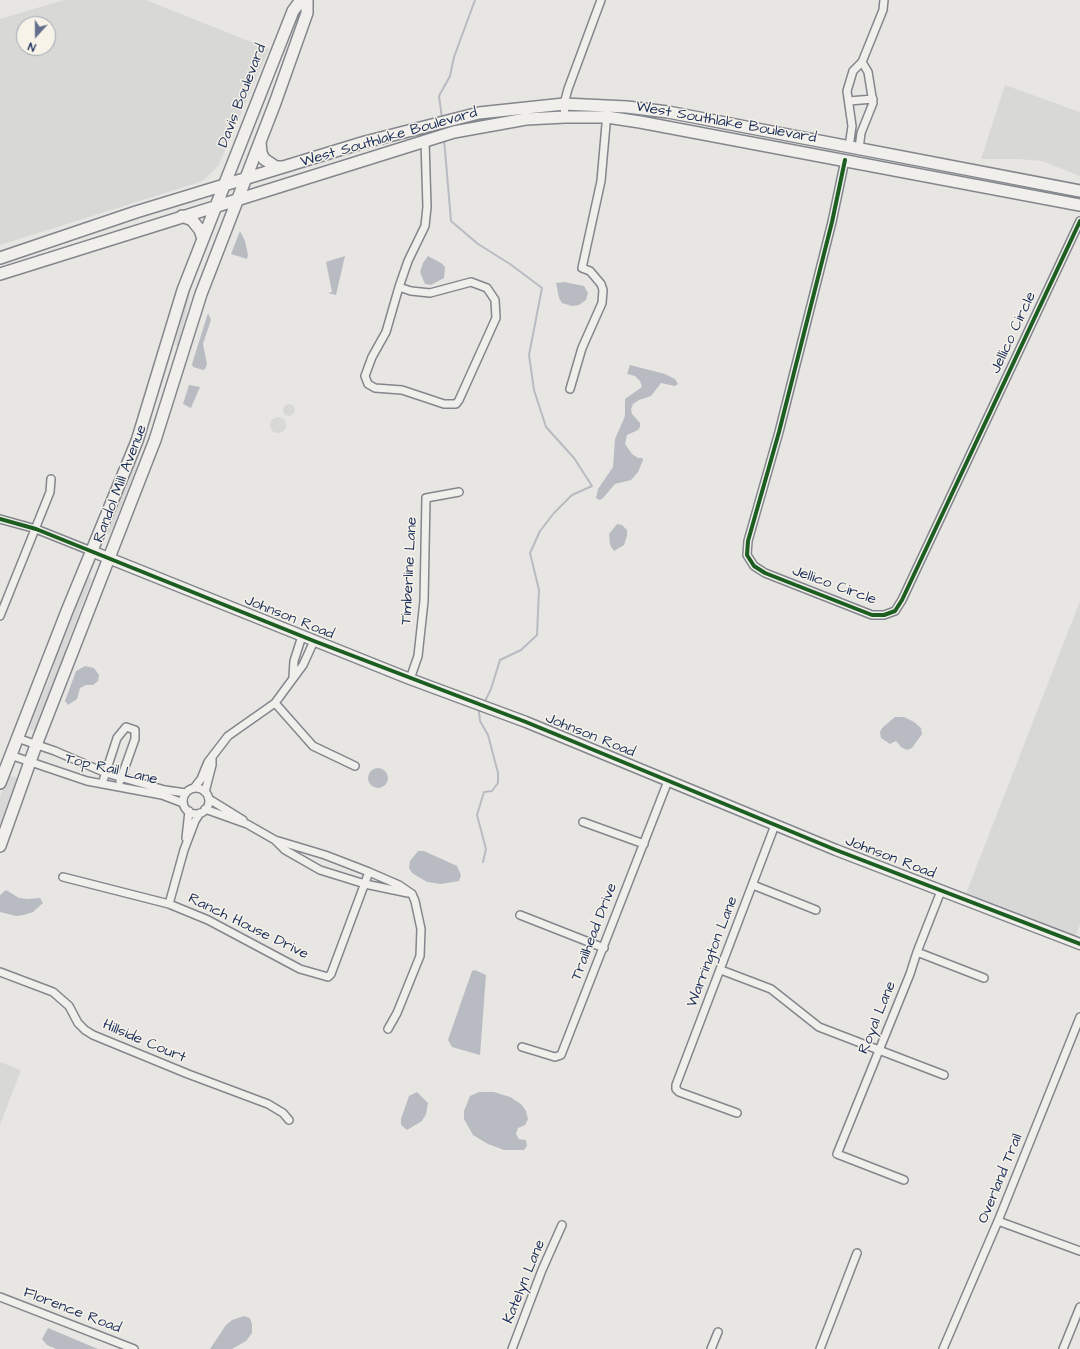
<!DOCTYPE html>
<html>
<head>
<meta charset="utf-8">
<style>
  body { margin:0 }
  #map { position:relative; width:1080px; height:1349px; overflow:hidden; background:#e8e6e2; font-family:"Architects Daughter",sans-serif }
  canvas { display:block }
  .north { position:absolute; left:16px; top:16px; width:40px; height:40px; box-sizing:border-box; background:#f7f3e8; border:1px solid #9fa5b1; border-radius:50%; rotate:201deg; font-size:11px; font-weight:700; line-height:16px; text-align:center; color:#1b2f5e }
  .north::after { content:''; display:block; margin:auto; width:14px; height:18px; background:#636f8c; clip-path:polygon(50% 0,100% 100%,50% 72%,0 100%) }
</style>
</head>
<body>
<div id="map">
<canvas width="1080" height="1349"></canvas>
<div class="north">N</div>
</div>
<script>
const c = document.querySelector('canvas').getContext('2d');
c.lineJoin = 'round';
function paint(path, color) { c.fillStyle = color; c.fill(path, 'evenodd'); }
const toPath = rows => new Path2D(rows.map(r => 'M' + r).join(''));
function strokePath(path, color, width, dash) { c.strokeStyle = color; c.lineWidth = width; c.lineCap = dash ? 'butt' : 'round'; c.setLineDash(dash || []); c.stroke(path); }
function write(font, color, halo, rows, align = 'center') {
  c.font = font + ' "Architects Daughter",sans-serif'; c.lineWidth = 3; c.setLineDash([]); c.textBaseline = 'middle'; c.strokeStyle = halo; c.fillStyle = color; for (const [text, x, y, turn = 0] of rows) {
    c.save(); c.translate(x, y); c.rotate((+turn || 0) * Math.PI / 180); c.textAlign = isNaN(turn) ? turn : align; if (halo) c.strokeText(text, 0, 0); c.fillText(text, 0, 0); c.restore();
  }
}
paint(toPath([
  [64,0,146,0,269,49,218,166,203,181,0,245,0,19],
  [24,24,48,24,48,48,24,48],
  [1005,85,1080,112,1080,176,1042,161,1019,159,981,159],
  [188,293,190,294,179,346,175,345],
  '283 410a6 6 0 1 1 12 0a6 6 0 1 1-12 0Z',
  '270 425a8 8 0 1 1 16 0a8 8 0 1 1-16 0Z',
  [140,448,135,470,110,535,106,534],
  [85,576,92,579,67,645,63,663,36,731,29,729,52,672,58,648],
  [1080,601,1080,924,1075,938,965,896],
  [8,775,18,778,0,829,0,797],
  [0,1062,21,1070,0,1125]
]), '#d8d8d6');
paint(toPath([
  [240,231,245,241,248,255,247,259,231,254],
  [345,256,336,295,328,293,332,292,326,262],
  [428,256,441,263,445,267,444,278,431,285,425,284,420,272,423,263],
  [564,282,584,286,588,293,586,300,579,305,572,306,562,303,559,298,556,283],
  [208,313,211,320,203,344,207,364,205,369,203,370,193,367,192,364],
  [630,365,665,374,675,379,678,384,675,386,661,383,651,396,639,400,633,404,631,409,632,414,640,423,640,427,638,430,627,435,625,444,632,454,638,458,642,458,643,460,638,472,631,480,615,484,602,499,599,500,596,498,598,489,613,467,615,439,625,416,625,399,642,387,640,381,635,376,627,374],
  [189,385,200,387,191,408,183,404],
  [617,524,622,525,627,530,627,536,624,545,614,551,610,545,609,534],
  [85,666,94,668,99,675,98,681,93,685,86,685,80,688,77,699,68,705,65,701,76,671],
  [895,717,904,717,914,722,921,728,922,734,912,748,907,750,901,747,896,741,890,744,881,738,880,732,882,728],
  '368 778a10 10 0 1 1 20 0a10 10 0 1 1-20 0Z',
  [418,851,424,851,457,866,461,875,459,881,441,884,427,882,412,873,409,868,410,861],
  [6,890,19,898,27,899,40,898,43,903,33,912,24,915,16,916,0,912,0,895],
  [475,970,486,975,480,1055,452,1047,448,1040,472,971],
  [417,1092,428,1103,426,1114,422,1121,407,1130,401,1125,401,1119,409,1096],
  [479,1092,494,1092,510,1097,521,1104,526,1111,528,1119,525,1125,518,1128,516,1134,519,1139,526,1140,527,1146,524,1150,504,1150,488,1144,473,1135,464,1119,464,1111,470,1096],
  [244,1316,250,1318,252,1325,252,1333,246,1341,232,1349,210,1349,226,1325,232,1320],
  [48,1328,98,1349,56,1349,47,1345,42,1339]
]), '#b8bbc2');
strokePath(toPath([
  [442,118,439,96,450,76,454,57,475,0],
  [444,139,451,221,478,244,510,264,542,288,529,355,534,390,546,427,574,458,592,486,572,495,554,513,540,531,530,553,539,590,537,635,521,650,500,660,491,689,484,703],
  [481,708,479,712,480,721,488,735,498,773,498,783,492,791,484,792,477,815,486,849,483,862]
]), '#b8bbc2', 2);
const street = toPath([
  [862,62,883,10,884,0],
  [849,101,873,99],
  [565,117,564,104,568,89,601,0],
  [849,147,852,126,847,91,853,71,862,62,868,72,873,103,861,133,859,149],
  [845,160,832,222,779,432,748,541,747,555,754,566,765,573,872,615,884,615,895,611,902,600,1080,221],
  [399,287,411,291,430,293,471,282,487,288,495,300,496,318,459,400,456,404,444,404,402,390,375,388,368,384,365,376,372,357,386,332,399,287,408,261,425,226,427,207,425,141],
  [570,389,582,348,602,303,603,290,601,284,590,271,582,268,601,181,607,113],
  [0,519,36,529,91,551],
  [0,616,50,492,51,479],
  [293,677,294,661,302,636],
  [410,679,418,656,424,601,426,498,459,492],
  [275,703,313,746,355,766],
  [17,738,55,751,106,773,165,790,186,793],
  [10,755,87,781,162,795,183,803],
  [102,784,117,738,126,727,135,730,135,739,120,781],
  [194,788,201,779,208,762,228,736,275,703,303,665,314,641],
  '183 801a13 13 0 1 1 26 0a13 13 0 1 1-26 0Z',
  [205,792,212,765,212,758],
  [209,799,243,820],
  [205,809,247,824,275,840,325,855,369,872,399,885,412,894],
  [583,822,644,844],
  [186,838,189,811],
  [275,840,285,850,320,870,365,884,408,893],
  [63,877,169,904,208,920,300,969,328,977,331,974,369,872],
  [753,885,816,910],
  [169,904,184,850,195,821,200,813],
  [520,915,604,948],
  [917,952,984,978],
  [721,970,771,989,819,1027,944,1075],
  [0,972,53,992,69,1006,78,1023,85,1030,93,1035,188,1074,268,1104,283,1113,289,1120],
  [388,1029,397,1013,420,956,421,929,415,901,412,894],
  [522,1047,555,1057,561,1055,668,781],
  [737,1113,679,1092,676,1089,676,1085,775,825],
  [904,1180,837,1154,910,974,917,952,941,891],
  [998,1221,1080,1251],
  [0,1297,134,1349],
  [512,1349,542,1270,562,1225],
  [711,1349,718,1332],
  [820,1349,857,1253],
  [943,1349,998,1221,1080,1017],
  [1063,1349,1080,1307]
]);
const secondary = toPath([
  [91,551,410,679,526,722,836,850,1080,944]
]);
const primary = toPath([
  [260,142,261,153,264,159,276,167,283,167],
  [182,216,192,220,200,230,203,239],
  [0,258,136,212,365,142,479,113,564,104,627,107,668,112,1080,191],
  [0,274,454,132,526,119,565,117,607,117,640,122,1080,205],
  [0,783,67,611,137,441,183,290,203,239,293,11,301,0],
  [0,846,36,745,155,440,201,294,275,103,307,13,307,0]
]);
strokePath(street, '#83868d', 10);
strokePath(secondary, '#83868d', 13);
strokePath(primary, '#83868d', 14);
strokePath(street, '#f0efeb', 7);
strokePath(secondary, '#f0efeb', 10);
strokePath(primary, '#f0efeb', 11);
strokePath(toPath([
  [845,160,832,222,779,432,748,541,747,555,754,566,765,573,872,615,884,615,895,611,902,600,1080,221],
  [0,519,36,529,314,641,526,722,836,850,1080,944]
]), '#1b5e20', 4);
write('15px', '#1b2f5e', '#f7f3e8', [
  ["Davis Boulevard",243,96,-69],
  ["West Southlake Boulevard",726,123,10],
  ["West Southlake Boulevard",389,138,-16],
  ["Jellico Circle",1014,333,-65],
  ["Randol Mill Avenue",121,484,-69],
  ["Timberline Lane",410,571,-87],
  ["Jellico Circle",834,586,20],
  ["Johnson Road",289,618,22],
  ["Johnson Road",590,736,22],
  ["Top Rail Lane",111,770,13],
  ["Johnson Road",890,858,21],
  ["Ranch House Drive",248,927,26],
  ["Trailhead Drive",595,932,-69],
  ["Warrington Lane",713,952,-69],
  ["Royal Lane",878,1018,-68],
  ["Hillside Court",144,1042,23],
  ["Overland Trail",1001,1179,-68],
  ["Katelyn Lane",525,1282,-68],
  ["Florence Road",72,1311,21]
]);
</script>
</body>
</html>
